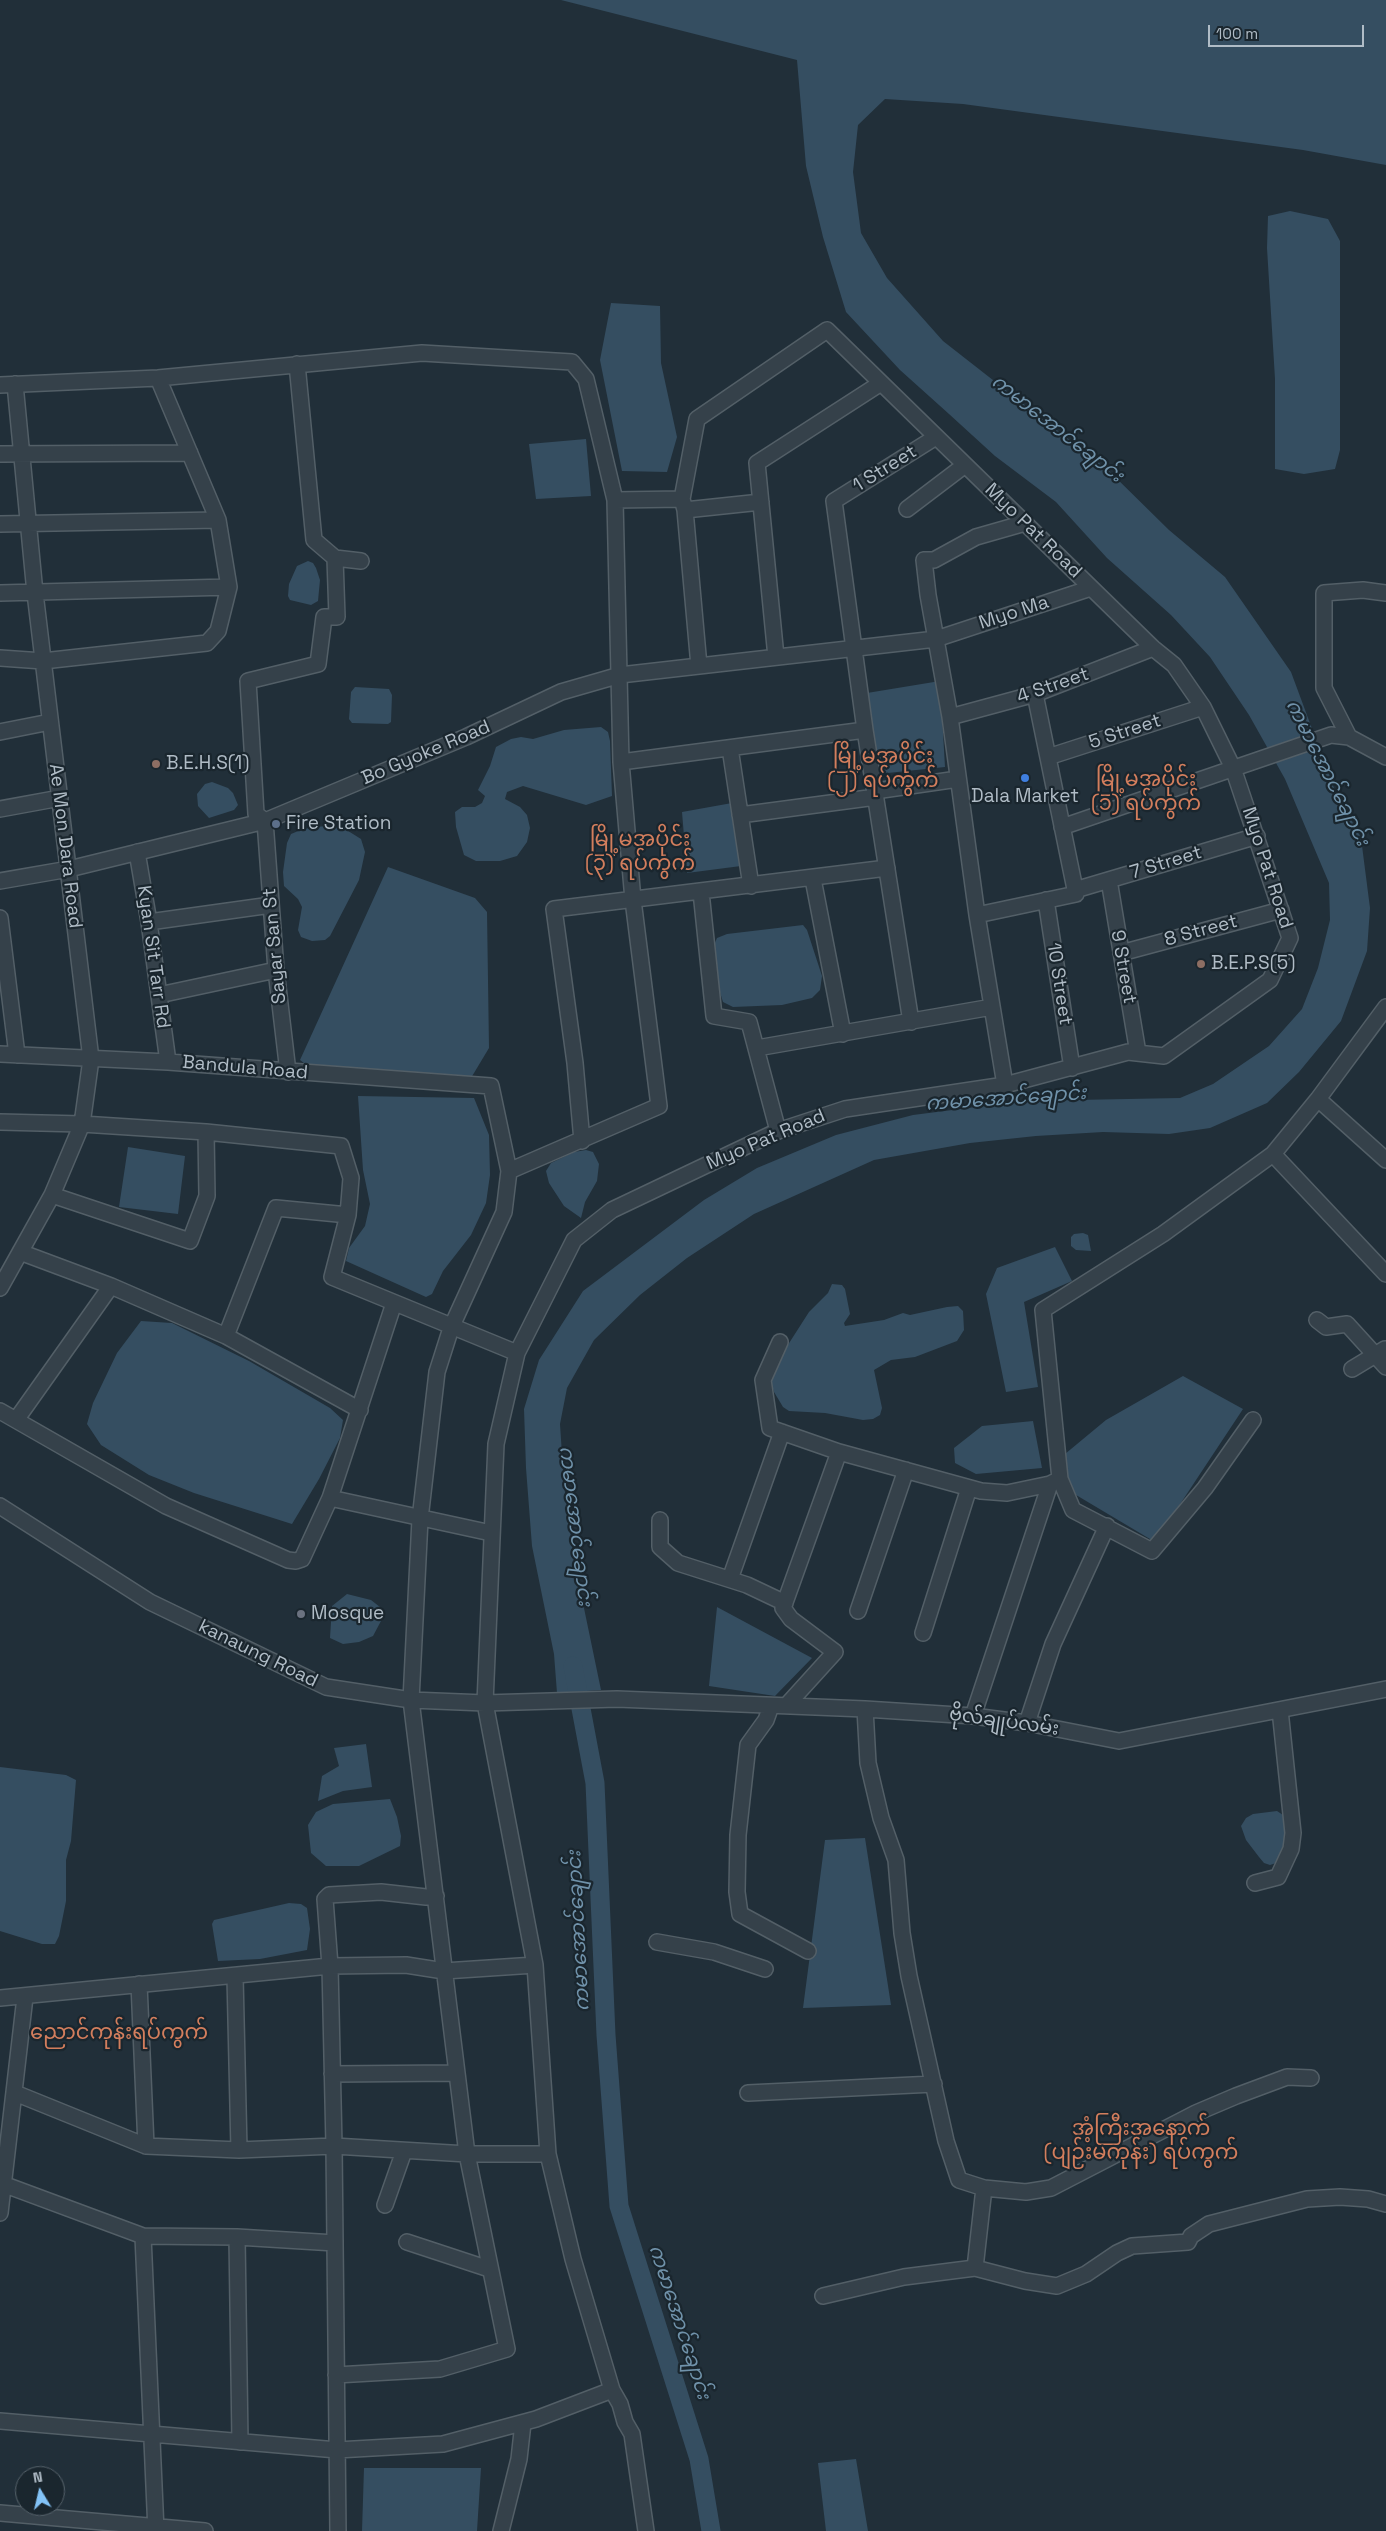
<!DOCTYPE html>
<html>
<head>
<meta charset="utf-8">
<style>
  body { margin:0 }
  #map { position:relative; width:1386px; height:2531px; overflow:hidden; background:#212f39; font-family:"Space Grotesk",sans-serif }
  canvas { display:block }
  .north { position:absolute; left:15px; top:2466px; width:50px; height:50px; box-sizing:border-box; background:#1a262e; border:1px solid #56626b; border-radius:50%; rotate:351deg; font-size:14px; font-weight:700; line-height:20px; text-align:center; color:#b0bcc6 }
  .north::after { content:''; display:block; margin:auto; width:18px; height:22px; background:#83c3f7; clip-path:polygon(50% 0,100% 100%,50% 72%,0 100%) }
  .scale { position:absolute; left:1208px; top:25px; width:156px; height:22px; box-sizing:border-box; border:2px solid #b0bcc6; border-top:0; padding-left:6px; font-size:15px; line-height:18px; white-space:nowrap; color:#b0bcc6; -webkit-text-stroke:4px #1a262e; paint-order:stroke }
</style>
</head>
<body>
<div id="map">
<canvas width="1386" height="2531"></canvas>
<div class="north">N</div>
<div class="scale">100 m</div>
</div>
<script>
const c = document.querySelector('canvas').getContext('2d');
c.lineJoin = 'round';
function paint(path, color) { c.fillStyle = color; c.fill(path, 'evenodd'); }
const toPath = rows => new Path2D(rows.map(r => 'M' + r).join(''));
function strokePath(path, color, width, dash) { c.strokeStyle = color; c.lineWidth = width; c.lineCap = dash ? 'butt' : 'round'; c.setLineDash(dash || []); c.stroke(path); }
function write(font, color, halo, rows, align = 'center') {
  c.font = font + ' "Space Grotesk","Noto Sans Myanmar",sans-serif'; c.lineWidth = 4.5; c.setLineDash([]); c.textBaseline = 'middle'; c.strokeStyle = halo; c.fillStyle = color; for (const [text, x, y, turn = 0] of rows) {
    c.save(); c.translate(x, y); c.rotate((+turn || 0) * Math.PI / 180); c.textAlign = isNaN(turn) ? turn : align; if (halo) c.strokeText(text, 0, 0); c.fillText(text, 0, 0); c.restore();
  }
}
paint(toPath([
  [561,0,1386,0,1386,165,1303,150,963,104,885,99,858,125,853,172,861,233,887,278,943,341,1108,470,1169,530,1225,577,1291,672,1334,788,1361,838,1370,908,1367,951,1341,1021,1299,1072,1267,1103,1210,1128,1169,1134,1103,1132,1036,1136,970,1143,874,1160,754,1214,687,1258,640,1295,594,1340,567,1388,560,1424,564,1485,574,1560,601,1690,557,1693,554,1654,532,1546,526,1468,524,1409,539,1360,583,1291,704,1200,757,1168,836,1135,913,1115,1023,1101,1180,1098,1213,1084,1269,1046,1302,1009,1318,968,1330,920,1329,883,1285,779,1249,715,1210,657,1171,615,1107,558,1056,502,995,456,949,414,900,370,846,312,823,237,806,166,797,60],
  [1290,211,1328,219,1340,241,1340,450,1335,469,1304,474,1275,469,1275,379,1267,248,1268,216],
  [611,303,660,306,661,363,677,437,667,472,622,471,600,360],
  [586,439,591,496,536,499,529,444],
  [308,561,313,563,316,568,320,580,318,601,311,605,290,600,288,596,289,584,297,566],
  [940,681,945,767,878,774,867,693],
  [355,687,389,689,392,695,391,722,388,724,352,723,349,719,351,692],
  [601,727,608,732,610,741,612,796,586,805,523,786,507,792,505,799,520,807,527,815,530,828,527,842,517,856,500,861,476,861,464,855,456,827,455,812,462,807,475,807,482,803,485,796,478,790,490,766,496,747,511,739,521,737,533,739,564,730],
  [212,782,228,788,233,793,238,805,234,810,209,818,198,806,197,794,205,784],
  [732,803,741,866,687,873,682,812],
  [325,826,345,829,361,839,365,852,359,880,330,936,325,940,312,941,301,937,298,930,302,907,298,899,284,886,283,872,287,843,291,834,303,829],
  [388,867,475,898,487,912,489,1048,471,1078,309,1067,300,1060],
  [803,925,807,930,822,976,820,990,812,998,782,1005,733,1007,723,1002,717,983,714,945,717,938,727,934],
  [358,1096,474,1098,489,1135,490,1175,486,1203,471,1235,443,1271,432,1294,426,1297,346,1261,349,1248,365,1226,370,1204,363,1170],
  [128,1147,185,1156,178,1214,119,1207],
  [586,1150,593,1152,599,1164,597,1181,585,1202,581,1218,564,1206,549,1183,546,1171,551,1163,574,1152],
  [1083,1233,1088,1235,1091,1251,1076,1250,1071,1246,1071,1237,1074,1234],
  [1055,1247,1072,1281,1024,1302,1038,1387,1006,1392,986,1294,997,1268],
  [832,1284,842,1285,845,1289,850,1314,844,1323,845,1326,884,1320,903,1313,910,1315,947,1307,958,1306,963,1311,964,1330,957,1341,915,1357,891,1360,874,1370,882,1408,880,1415,873,1419,863,1420,825,1413,789,1411,783,1407,774,1392,771,1383,773,1370,784,1351,809,1312,828,1293],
  [141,1321,172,1323,249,1361,330,1408,343,1420,340,1438,319,1479,292,1524,194,1493,149,1475,101,1445,87,1424,93,1403,117,1353],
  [1183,1376,1243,1409,1155,1542,1066,1489,1065,1454,1106,1420],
  [1033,1421,1042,1468,976,1474,955,1463,954,1448,982,1426],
  [347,1594,371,1600,380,1607,381,1621,373,1636,359,1642,343,1644,330,1638,332,1606],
  [717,1607,812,1658,775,1696,709,1686],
  [366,1744,372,1787,343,1791,318,1801,322,1776,339,1766,334,1748],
  [0,1767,66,1775,76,1780,71,1841,66,1860,66,1901,59,1936,55,1944,42,1944,0,1931],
  [390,1799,397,1817,401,1836,400,1846,359,1866,326,1866,311,1853,308,1825,316,1812,333,1804],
  [1277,1811,1283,1815,1287,1826,1284,1855,1279,1862,1270,1865,1264,1863,1259,1857,1246,1840,1241,1826,1246,1818,1253,1814],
  [865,1838,891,2005,803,2008,825,1840],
  [289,1903,301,1904,307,1908,310,1929,307,1950,260,1959,218,1961,212,1924,214,1920],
  [856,2459,868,2531,826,2531,818,2463],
  [364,2468,481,2468,477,2531,362,2531]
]), '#354e61');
strokePath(toPath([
  [573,1666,595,1783,606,2035,619,2206,699,2459,711,2531]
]), '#354e61', 19);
const minor = toPath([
  [297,364,314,540,335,558,361,561],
  [0,385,158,378,422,353,572,362,586,379,615,500,621,762,633,900,659,1106,509,1171],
  [0,454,190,453],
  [615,500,682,499],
  [907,509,965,465],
  [685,510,761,502],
  [0,524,218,520],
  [0,593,229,587],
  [1386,593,1363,590,1324,593,1324,688,1349,737,1386,757],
  [776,657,757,463,881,383],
  [0,658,43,661,207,643,218,631,229,587,218,520,158,378],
  [950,717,1035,694,1153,648],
  [0,732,50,722],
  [730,748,751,886],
  [1048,757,1203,707],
  [621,762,865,730],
  [875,791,958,779],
  [0,809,60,798],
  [740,815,876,797],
  [1062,827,1331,735,1349,737],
  [137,852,149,922,168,1062],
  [813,879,843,1034],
  [1109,880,1138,1053],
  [0,881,69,869,265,821,466,737,561,692,620,675,936,639,1091,588],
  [1075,890,1257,836],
  [701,892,714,1016,749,1022,778,1131],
  [1046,900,1072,1068],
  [977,915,1076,894,1035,694],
  [0,918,17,1055],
  [149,922,271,905],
  [1121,953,1281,910],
  [159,995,276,970],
  [911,1022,865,730,834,501,936,437],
  [757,1048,992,1007],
  [0,1054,168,1062,491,1086,509,1171,504,1212,451,1328,437,1372,420,1519,411,1700,467,2154,507,2349,440,2369,336,2375],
  [288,1072,276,970,265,821,256,814,248,681,318,664,324,617,337,617,335,558],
  [1005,1085,977,915,950,717,928,595,924,560,934,560,976,537,1025,523],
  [1318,1099,1386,1160],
  [0,1122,82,1124,206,1132,341,1146,351,1178,348,1215,332,1277,517,1353],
  [582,1141,575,1063,554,909,887,868],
  [1273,1154,1386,1274],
  [52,1195,190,1241,207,1196,206,1132],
  [20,1252,111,1286,226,1336,360,1410],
  [0,1288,52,1195,82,1124,91,1059,35,593,15,384],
  [1317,1320,1326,1327,1347,1324,1386,1367],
  [226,1336,276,1208,348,1215],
  [780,1342,763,1380,770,1428,839,1452],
  [1352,1369,1385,1349],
  [0,1411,166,1506,288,1560,296,1561,302,1559,330,1498,394,1303],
  [16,1420,111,1286],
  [1060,1479,1073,1510,1152,1551,1205,1488,1253,1420],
  [330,1498,491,1533],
  [0,1506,150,1602,326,1687,411,1700,485,1703,617,1699,865,1709,973,1716,1027,1723,1119,1741,1386,1689],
  [660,1520,660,1547,678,1563,747,1585,785,1603],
  [730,1579,782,1432],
  [858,1611,906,1470],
  [923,1633,969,1488],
  [771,1706,766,1720,748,1745,738,1835,737,1892,740,1914,808,1951],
  [786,1706,835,1652,791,1619,783,1608,839,1452,981,1491,1007,1493,1050,1484,1060,1479,1043,1310,1163,1234,1273,1154,1318,1099,1386,1007],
  [865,1709,868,1763,881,1818,896,1860,902,1933,909,1976,946,2141,959,2180,984,2188,975,2268],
  [973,1716,1050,1484],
  [1027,1723,1053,1644,1107,1526],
  [1255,1883,1278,1877,1291,1849,1293,1833,1280,1710],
  [657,1942,714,1952,765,1969],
  [235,1976,239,2150],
  [139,1984,146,2146],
  [0,1998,330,1966,406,1965,444,1971,535,1965],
  [332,2074,457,2073],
  [15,2093,146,2146,239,2150,334,2146,467,2154,548,2154],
  [748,2093,934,2084],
  [0,2183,143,2236,237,2237,335,2243],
  [984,2188,1026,2192,1051,2188,1196,2113,1236,2096,1287,2077,1311,2078],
  [385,2205,404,2151],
  [0,2213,25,1997],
  [143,2236,156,2531],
  [237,2237,240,2442],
  [407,2242,489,2269],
  [823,2296,904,2277,975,2268,1025,2281,1057,2286,1086,2274,1117,2253,1132,2246,1188,2242,1191,2236,1209,2224,1307,2199,1340,2197,1368,2199,1386,2204],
  [612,2390,620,2404,625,2422,632,2434,646,2531],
  [0,2421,337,2450,443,2444,536,2419,612,2390,573,2259,548,2154,535,1965,485,1703,496,1444,517,1353,574,1240,612,1210,778,1131,845,1109,1005,1085,1128,1052,1164,1056,1270,980,1290,938,1233,768,1203,707,1174,665,1153,648,827,330,697,419,682,499,685,510,699,666],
  [0,2513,205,2531],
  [338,2531,334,2146,330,1966,325,1899,329,1895,381,1892,426,1897,436,1896],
  [501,2531,519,2459,523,2423]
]);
strokePath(minor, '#535f67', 18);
strokePath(minor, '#35414a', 15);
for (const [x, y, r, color] of [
  [156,764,5,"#8d6e63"],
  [1025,778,5,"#3f7fe0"],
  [276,824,5,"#5c6f8a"],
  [1201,964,5,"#8d6e63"],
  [301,1614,5,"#6b7280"]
]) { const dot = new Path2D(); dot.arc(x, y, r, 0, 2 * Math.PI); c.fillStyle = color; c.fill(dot); strokePath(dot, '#1a262e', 2); }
write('19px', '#b0bcc6', '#1a262e', [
  ["1 Street",885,469,-32],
  ["Myo Pat Road",1033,531,44],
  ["Myo Ma",1014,613,-18],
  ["4 Street",1053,686,-19],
  ["5 Street",1125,732,-18],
  ["Bo Gyoke Road",426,753,-23],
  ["Ae Mon Dara Road",65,846,83],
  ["7 Street",1166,863,-17],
  ["Myo Pat Road",1267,868,72],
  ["8 Street",1201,931,-15],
  ["Sayar San St",275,946,-95],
  ["Kyan Sit Tarr Rd",153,957,82],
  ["9 Street",1123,967,80],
  ["10 Street",1059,984,81],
  ["Bandula Road",245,1068,5],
  ["Myo Pat Road",766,1140,-23],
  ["kanaung Road",258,1654,26],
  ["ဗိုလ်ချုပ်လမ်း",1004,1722,8]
]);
write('19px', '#b0bcc6', '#1a262e', [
  ["B.E.H.S(1)",166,764],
  ["Dala Market",1025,797,"center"],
  ["Fire Station",286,824],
  ["B.E.P.S(5)",1211,964],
  ["Mosque",311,1614]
], 'left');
write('italic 20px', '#7092aa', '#1a262e', [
  ["ကမာအောင်ချောင်း",1057,429,38],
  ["ကမာအောင်ချောင်း",1327,773,63],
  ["ကမာအောင်ချောင်း",1006,1099,-4],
  ["ကမာအောင်ချောင်း",575,1526,83],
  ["ကမာအောင်ချောင်း",579,1931,-93],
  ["ကမာအောင်ချောင်း",679,2322,72]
]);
write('21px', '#d37e5d', '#1a262e', [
  ["မြို့မအပိုင်း",883,757],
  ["(၂) ရပ်ကွက်",883,781],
  ["မြို့မအပိုင်း",1146,780],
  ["(၁) ရပ်ကွက်",1146,804],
  ["မြို့မအပိုင်း",640,840],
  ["(၃) ရပ်ကွက်",640,864],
  ["ညောင်ကုန်းရပ်ကွက်",119,2033],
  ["အံ့ကြီးအနောက်",1141,2129],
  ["(ပျဉ်းမကုန်း) ရပ်ကွက်",1141,2153]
]);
</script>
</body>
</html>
